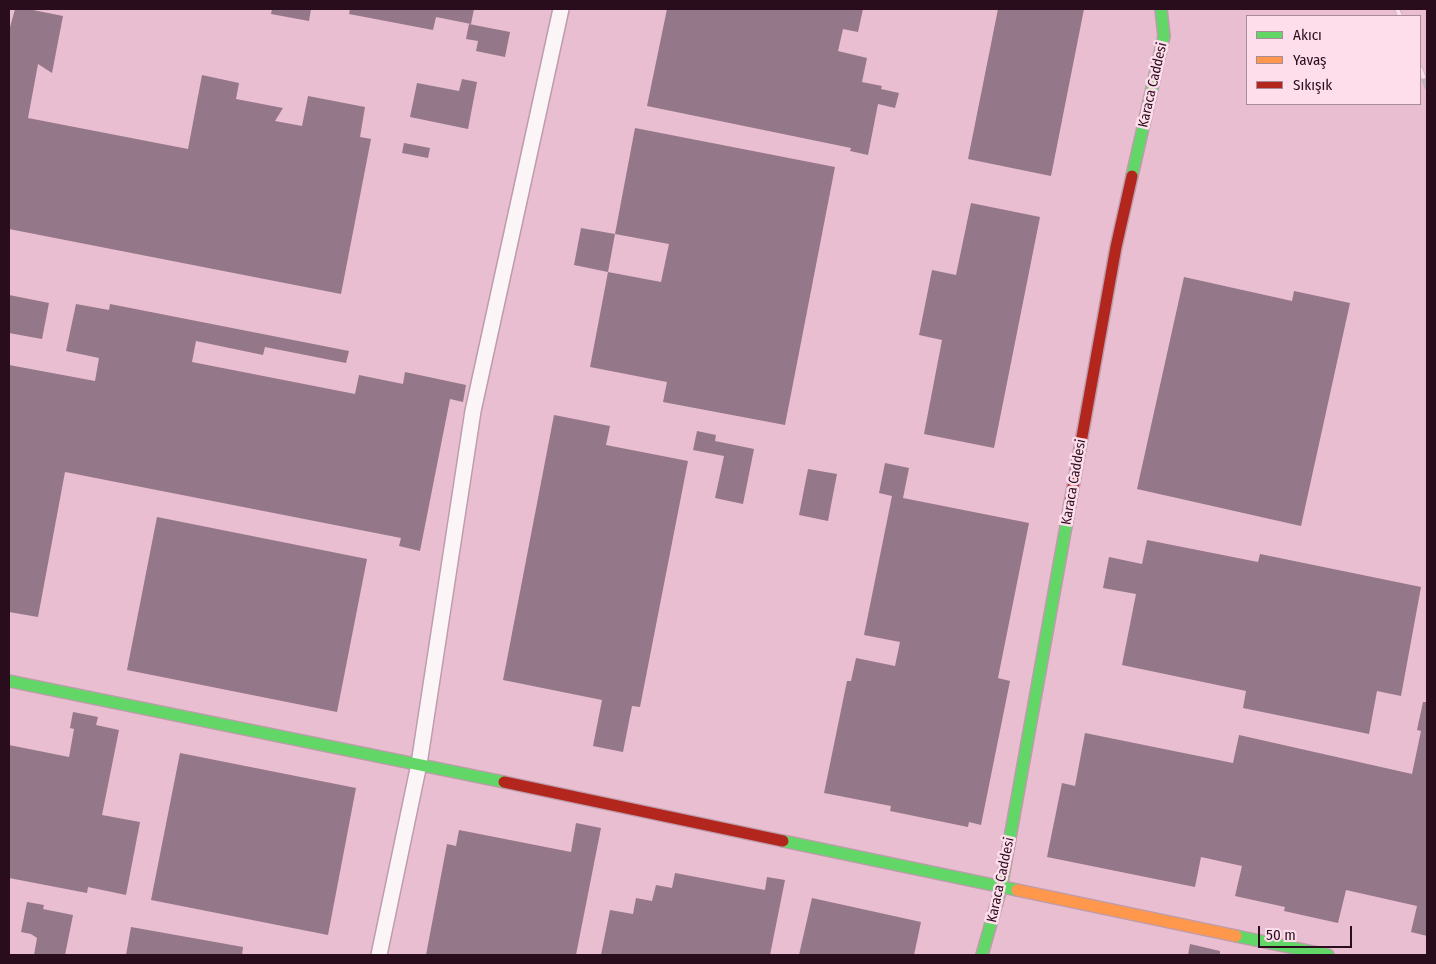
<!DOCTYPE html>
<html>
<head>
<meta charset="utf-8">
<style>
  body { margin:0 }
  #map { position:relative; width:1436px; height:964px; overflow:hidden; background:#e9bed1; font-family:"Fira Sans Condensed",sans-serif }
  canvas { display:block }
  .frame { position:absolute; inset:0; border:10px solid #290d1c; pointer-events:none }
  .legend { position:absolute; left:1246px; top:15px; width:175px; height:90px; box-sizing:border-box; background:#ffdeec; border:1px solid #a98a99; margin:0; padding:6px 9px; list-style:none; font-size:15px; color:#290d1c }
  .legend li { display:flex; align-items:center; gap:10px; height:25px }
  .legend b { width:25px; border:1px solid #a98a99 }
  .scale { position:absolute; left:1258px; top:926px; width:94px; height:22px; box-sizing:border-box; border:2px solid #290d1c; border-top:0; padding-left:6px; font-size:15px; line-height:18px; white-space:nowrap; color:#290d1c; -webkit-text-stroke:4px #ffdeec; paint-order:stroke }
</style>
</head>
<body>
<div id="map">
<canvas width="1436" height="964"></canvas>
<div class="frame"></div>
<ul class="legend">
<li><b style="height:6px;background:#63d668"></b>Akıcı</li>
<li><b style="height:6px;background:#ff974d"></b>Yavaş</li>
<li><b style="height:6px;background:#b3261e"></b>Sıkışık</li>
</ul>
<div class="scale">50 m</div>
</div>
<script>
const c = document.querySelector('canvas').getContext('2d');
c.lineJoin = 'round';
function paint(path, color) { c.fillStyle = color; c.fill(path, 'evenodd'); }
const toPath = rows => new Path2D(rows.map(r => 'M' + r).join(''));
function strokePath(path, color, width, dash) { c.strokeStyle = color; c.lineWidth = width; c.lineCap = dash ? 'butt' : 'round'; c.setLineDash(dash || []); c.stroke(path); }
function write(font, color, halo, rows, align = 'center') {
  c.font = font + ' "Fira Sans Condensed",sans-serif'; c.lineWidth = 5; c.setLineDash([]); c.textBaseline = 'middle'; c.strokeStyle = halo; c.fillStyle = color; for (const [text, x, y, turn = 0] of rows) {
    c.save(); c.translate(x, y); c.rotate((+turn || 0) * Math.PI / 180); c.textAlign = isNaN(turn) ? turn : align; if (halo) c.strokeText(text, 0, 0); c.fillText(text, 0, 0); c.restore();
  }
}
paint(toPath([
  [15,9,28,9,63,16,52,73,38,64,28,118,188,149,202,75,239,83,236,99,283,108,275,121,302,126,308,96,365,107,360,137,371,139,341,294,9,229,9,31],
  [272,9,311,9,309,21,271,14],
  [350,9,474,9,471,24,436,17,433,30,349,14],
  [667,9,863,9,858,32,843,29,838,51,867,58,862,82,882,86,881,89,899,93,895,108,878,104,868,155,850,151,851,148,647,106],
  [998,9,1084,9,1051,176,968,159],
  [469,24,510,32,505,57,476,51,478,41,466,39],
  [462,79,477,82,468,129,410,117,417,83,459,91],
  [635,128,835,167,785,425,663,402,667,382,590,367,608,272,661,282,669,244,615,234],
  [404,143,430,148,428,158,402,153],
  [971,203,1040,217,994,448,924,434,942,340,919,335,932,270,956,275],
  [581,228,615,234,608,272,574,265],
  [1184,277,1292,301,1294,291,1350,303,1301,526,1137,489],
  [9,295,49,303,42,339,9,333],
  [76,304,109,310,110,304,349,351,346,363,265,347,263,355,196,341,192,362,355,394,359,375,403,384,405,372,466,385,463,402,450,399,420,551,399,546,401,538,65,472,38,617,9,612,9,365,95,381,99,358,66,351],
  [554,415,610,426,606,445,688,461,640,707,632,706,623,752,593,746,602,700,503,680],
  [697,431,716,435,715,441,754,449,743,504,715,498,724,456,693,450],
  [885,463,909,468,903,498,1029,523,998,678,1010,681,981,825,969,822,968,827,890,811,891,806,824,793,847,681,851,681,856,658,895,666,900,642,864,635,892,496,879,493],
  [808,469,837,474,828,521,799,515],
  [157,517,367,559,337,712,127,670],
  [1147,540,1258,562,1260,554,1421,587,1401,696,1377,691,1369,734,1243,708,1246,691,1122,665,1136,594,1103,588,1109,557,1142,564],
  [1423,702,1427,702,1427,936,1411,932,1417,906,1346,890,1338,923,1284,911,1285,907,1235,896,1242,866,1201,857,1195,887,1047,857,1062,783,1075,786,1085,733,1233,763,1239,735,1412,774,1421,731,1417,730],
  [73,712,98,717,96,725,119,730,102,815,140,822,126,895,88,887,87,893,9,878,9,745,69,757,74,729,70,728],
  [180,753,356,788,328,935,151,900],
  [576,823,601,828,576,955,426,955,447,844,456,846,459,830,571,852],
  [675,873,765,890,767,877,785,880,770,955,601,955,610,910,633,914,636,898,652,901,656,885,672,888],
  [812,898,921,922,914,955,799,955],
  [27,902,44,905,43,909,73,915,65,955,34,955,37,938,31,934,21,932],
  [131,927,243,947,242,955,126,955],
  [1190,944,1220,951,1220,955,1188,955]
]), '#947788');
const street = toPath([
  [379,955,419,764,473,411,561,9]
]);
const fast = toPath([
  [1132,176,1164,36,1161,9],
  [9,681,504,782],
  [783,841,1017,890],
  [1236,936,1328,955],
  [982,955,1001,888,1070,504]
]);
const slow = toPath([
  [1017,890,1236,936]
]);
const jam = toPath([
  [1070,504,1116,247,1132,176],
  [504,782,783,841]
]);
strokePath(street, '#bd9cab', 18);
strokePath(fast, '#bd9cab', 14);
strokePath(slow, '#bd9cab', 14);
strokePath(jam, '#bd9cab', 14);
strokePath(street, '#fcf5f8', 15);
strokePath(fast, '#63d668', 11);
strokePath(slow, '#ff974d', 11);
strokePath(jam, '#b3261e', 11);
const rail = toPath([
  [1397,9,1400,16],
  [1420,68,1427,87]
]);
strokePath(rail, '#c1b6bb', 5.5);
strokePath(rail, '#ffdeec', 4, [11]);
write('14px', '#290d1c', '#ffdeec', [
  ["Karaca Caddesi",1153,85,-77],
  ["Karaca Caddesi",1074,482,-80],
  ["Karaca Caddesi",1001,880,-78]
]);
</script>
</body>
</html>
